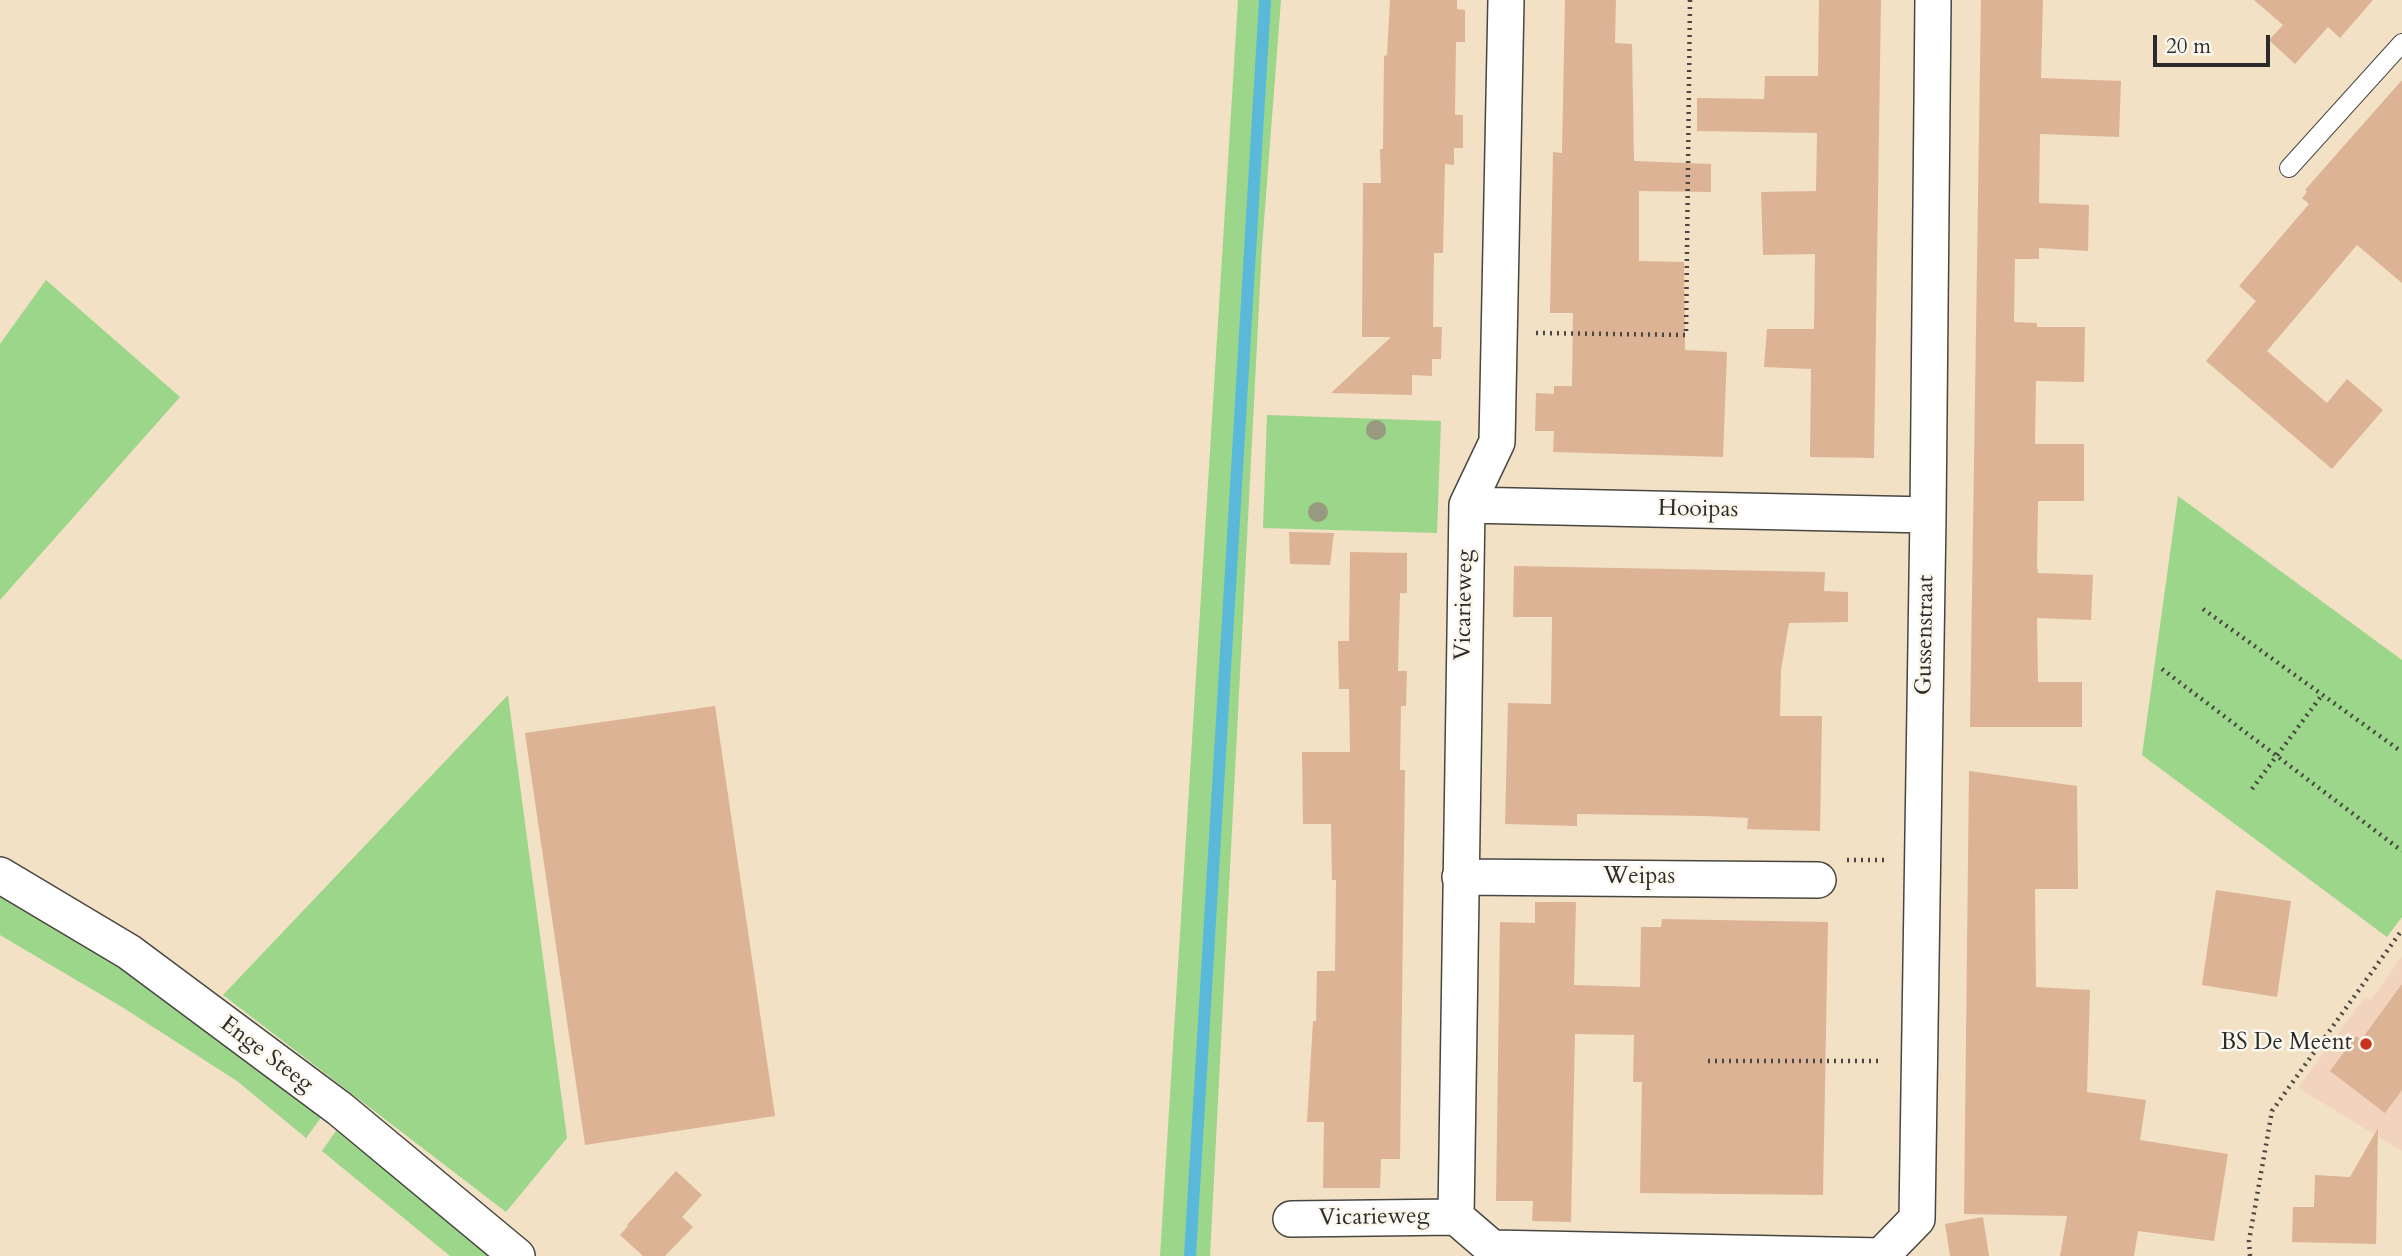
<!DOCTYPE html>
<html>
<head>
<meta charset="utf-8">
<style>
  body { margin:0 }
  #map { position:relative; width:2402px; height:1256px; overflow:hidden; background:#f2e1c4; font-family:Cardo,serif }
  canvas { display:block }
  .scale { position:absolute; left:2153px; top:35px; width:117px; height:32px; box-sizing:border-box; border:4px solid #2b2b2b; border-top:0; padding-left:9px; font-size:21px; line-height:24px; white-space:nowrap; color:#2b2b2b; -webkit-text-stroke:5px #fbf7ec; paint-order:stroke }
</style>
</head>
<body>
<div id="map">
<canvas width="2402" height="1256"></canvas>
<div class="scale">20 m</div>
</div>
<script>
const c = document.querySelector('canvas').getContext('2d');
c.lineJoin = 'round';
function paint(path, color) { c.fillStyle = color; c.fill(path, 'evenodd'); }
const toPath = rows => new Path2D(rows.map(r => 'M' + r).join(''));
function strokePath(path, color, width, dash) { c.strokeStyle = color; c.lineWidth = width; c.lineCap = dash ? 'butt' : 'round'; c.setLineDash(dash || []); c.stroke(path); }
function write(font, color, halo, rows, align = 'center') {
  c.font = font + ' Cardo,serif'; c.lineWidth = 5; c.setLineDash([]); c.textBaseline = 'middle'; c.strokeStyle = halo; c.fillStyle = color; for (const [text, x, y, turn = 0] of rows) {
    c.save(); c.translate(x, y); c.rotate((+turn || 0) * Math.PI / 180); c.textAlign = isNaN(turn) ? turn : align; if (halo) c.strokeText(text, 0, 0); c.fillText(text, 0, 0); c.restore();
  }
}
paint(toPath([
  [2402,956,2402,1151,2298,1088,2364,998,2371,1000]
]), '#f2d4be');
paint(toPath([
  [1238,0,1281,0,1262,247,1210,1256,1160,1256],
  [46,280,180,397,0,600,0,344],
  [1267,415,1441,421,1437,533,1263,528],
  [2178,496,2402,660,2402,917,2387,937,2142,755],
  [508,695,567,1138,506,1212,223,995],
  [0,890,117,958,328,1108,306,1138,237,1081,122,1007,0,935],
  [340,1125,496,1256,450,1256,322,1151]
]), '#9bd68a');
strokePath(toPath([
  [1190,1256,1265,0]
]), '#5ab9d8', 12);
paint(toPath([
  [1390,0,1457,0,1457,9,1465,10,1465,42,1456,42,1455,115,1463,115,1463,148,1454,148,1454,165,1445,164,1443,253,1434,253,1433,327,1442,327,1441,359,1432,359,1432,376,1412,375,1412,395,1331,393,1391,337,1362,337,1363,183,1381,183,1380,149,1383,149,1384,56,1387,55],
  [1565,0,1616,0,1615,43,1632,44,1634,161,1711,164,1711,192,1639,191,1639,261,1684,262,1685,350,1727,352,1723,457,1553,452,1554,431,1535,431,1536,393,1554,394,1554,386,1572,386,1573,313,1550,313,1553,152,1562,153],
  [1819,0,1881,0,1874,458,1810,457,1811,369,1764,367,1767,329,1814,329,1815,254,1763,255,1761,192,1816,191,1817,133,1697,131,1697,98,1764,99,1765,76,1818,76],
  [1981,0,2043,0,2041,78,2121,81,2119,137,2040,134,2039,203,2089,205,2088,251,2039,248,2039,259,2015,259,2014,322,2037,323,2037,327,2085,327,2084,382,2036,381,2035,444,2084,444,2084,501,2038,501,2037,565,2038,573,2093,575,2091,620,2037,618,2038,682,2082,682,2082,727,1970,727],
  [2254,0,2373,0,2340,38,2328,27,2295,64,2269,40,2283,25],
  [2402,80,2402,283,2357,245,2267,351,2327,403,2347,379,2383,410,2332,469,2206,361,2256,301,2239,286,2309,204,2302,198,2307,192,2305,190],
  [1289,532,1334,533,1330,565,1290,564],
  [1350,552,1407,553,1407,593,1400,593,1398,671,1407,671,1406,706,1401,706,1400,770,1405,770,1400,1159,1381,1159,1380,1188,1323,1188,1324,1122,1307,1122,1313,1021,1316,1021,1317,971,1335,971,1336,880,1332,880,1331,824,1303,824,1302,752,1350,752,1349,689,1339,689,1338,641,1349,641],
  [1514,566,1825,572,1824,591,1848,592,1848,622,1789,623,1781,670,1780,716,1822,716,1820,831,1747,829,1748,818,1704,816,1577,814,1577,826,1505,824,1508,703,1551,704,1552,617,1513,617],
  [715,706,775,1116,585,1145,525,733],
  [1969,771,2077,786,2078,889,2035,889,2036,987,2090,990,2087,1092,2146,1100,2140,1140,2228,1154,2214,1241,2138,1231,2134,1256,2060,1256,2067,1216,1964,1214],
  [2216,890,2291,901,2277,997,2202,985],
  [1535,902,1576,902,1574,985,1640,987,1641,927,1661,927,1662,919,1828,922,1823,1195,1640,1193,1642,1082,1633,1082,1634,1035,1575,1034,1571,1222,1532,1221,1533,1201,1496,1201,1500,922,1535,923],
  [2402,984,2402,1090,2385,1113,2330,1071,2356,1036,2361,1040],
  [2378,1128,2376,1244,2292,1242,2293,1207,2314,1207,2315,1175,2350,1177],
  [676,1171,702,1195,682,1217,693,1227,665,1256,643,1256,620,1235,628,1226,627,1225],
  [1983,1217,1989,1256,1950,1256,1945,1224]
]), '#dcb395');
const service = toPath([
  [2289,168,2402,43]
]);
const minor = toPath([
  [1506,0,1497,442,1467,505,1456,1217,1492,1248,1881,1256],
  [1467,505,1928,515],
  [0,875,129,952,340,1109,517,1256],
  [1460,877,1818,880],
  [1291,1219,1456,1217],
  [1881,1256,1917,1219,1928,515,1933,0]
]);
strokePath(service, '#494642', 20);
strokePath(minor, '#494642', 38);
strokePath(toPath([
  [1536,333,1686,335,1690,0],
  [2203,609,2402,752],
  [2162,669,2402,851],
  [2252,789,2322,695],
  [1847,860,1887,860],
  [1708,1061,1883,1061],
  [2250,1256,2249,1241,2272,1111,2402,930]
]), '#494642', 4.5, [2, 5]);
strokePath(service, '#fff', 18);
strokePath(minor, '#fff', 35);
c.fillStyle = '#979980';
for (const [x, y] of [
  [1376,430],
  [1318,512]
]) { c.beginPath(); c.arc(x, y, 10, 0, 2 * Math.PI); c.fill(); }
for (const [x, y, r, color] of [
  [2366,1044,7,"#c8321e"]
]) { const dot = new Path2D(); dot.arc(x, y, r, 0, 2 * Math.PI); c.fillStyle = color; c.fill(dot); strokePath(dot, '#fbf7ec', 2.5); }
write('23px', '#2b2b2b', '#fbf7ec', [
  ["Hooipas",1698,510,1],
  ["Vicarieweg",1465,605,-89],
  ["Gussenstraat",1926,635,-89],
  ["Weipas",1639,878],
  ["Enge Steeg",266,1055,37],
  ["Vicarieweg",1374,1218,-1]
]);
write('23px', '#2b2b2b', '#fbf7ec', [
  ["BS De Meent",2352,1044]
], 'right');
</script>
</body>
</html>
